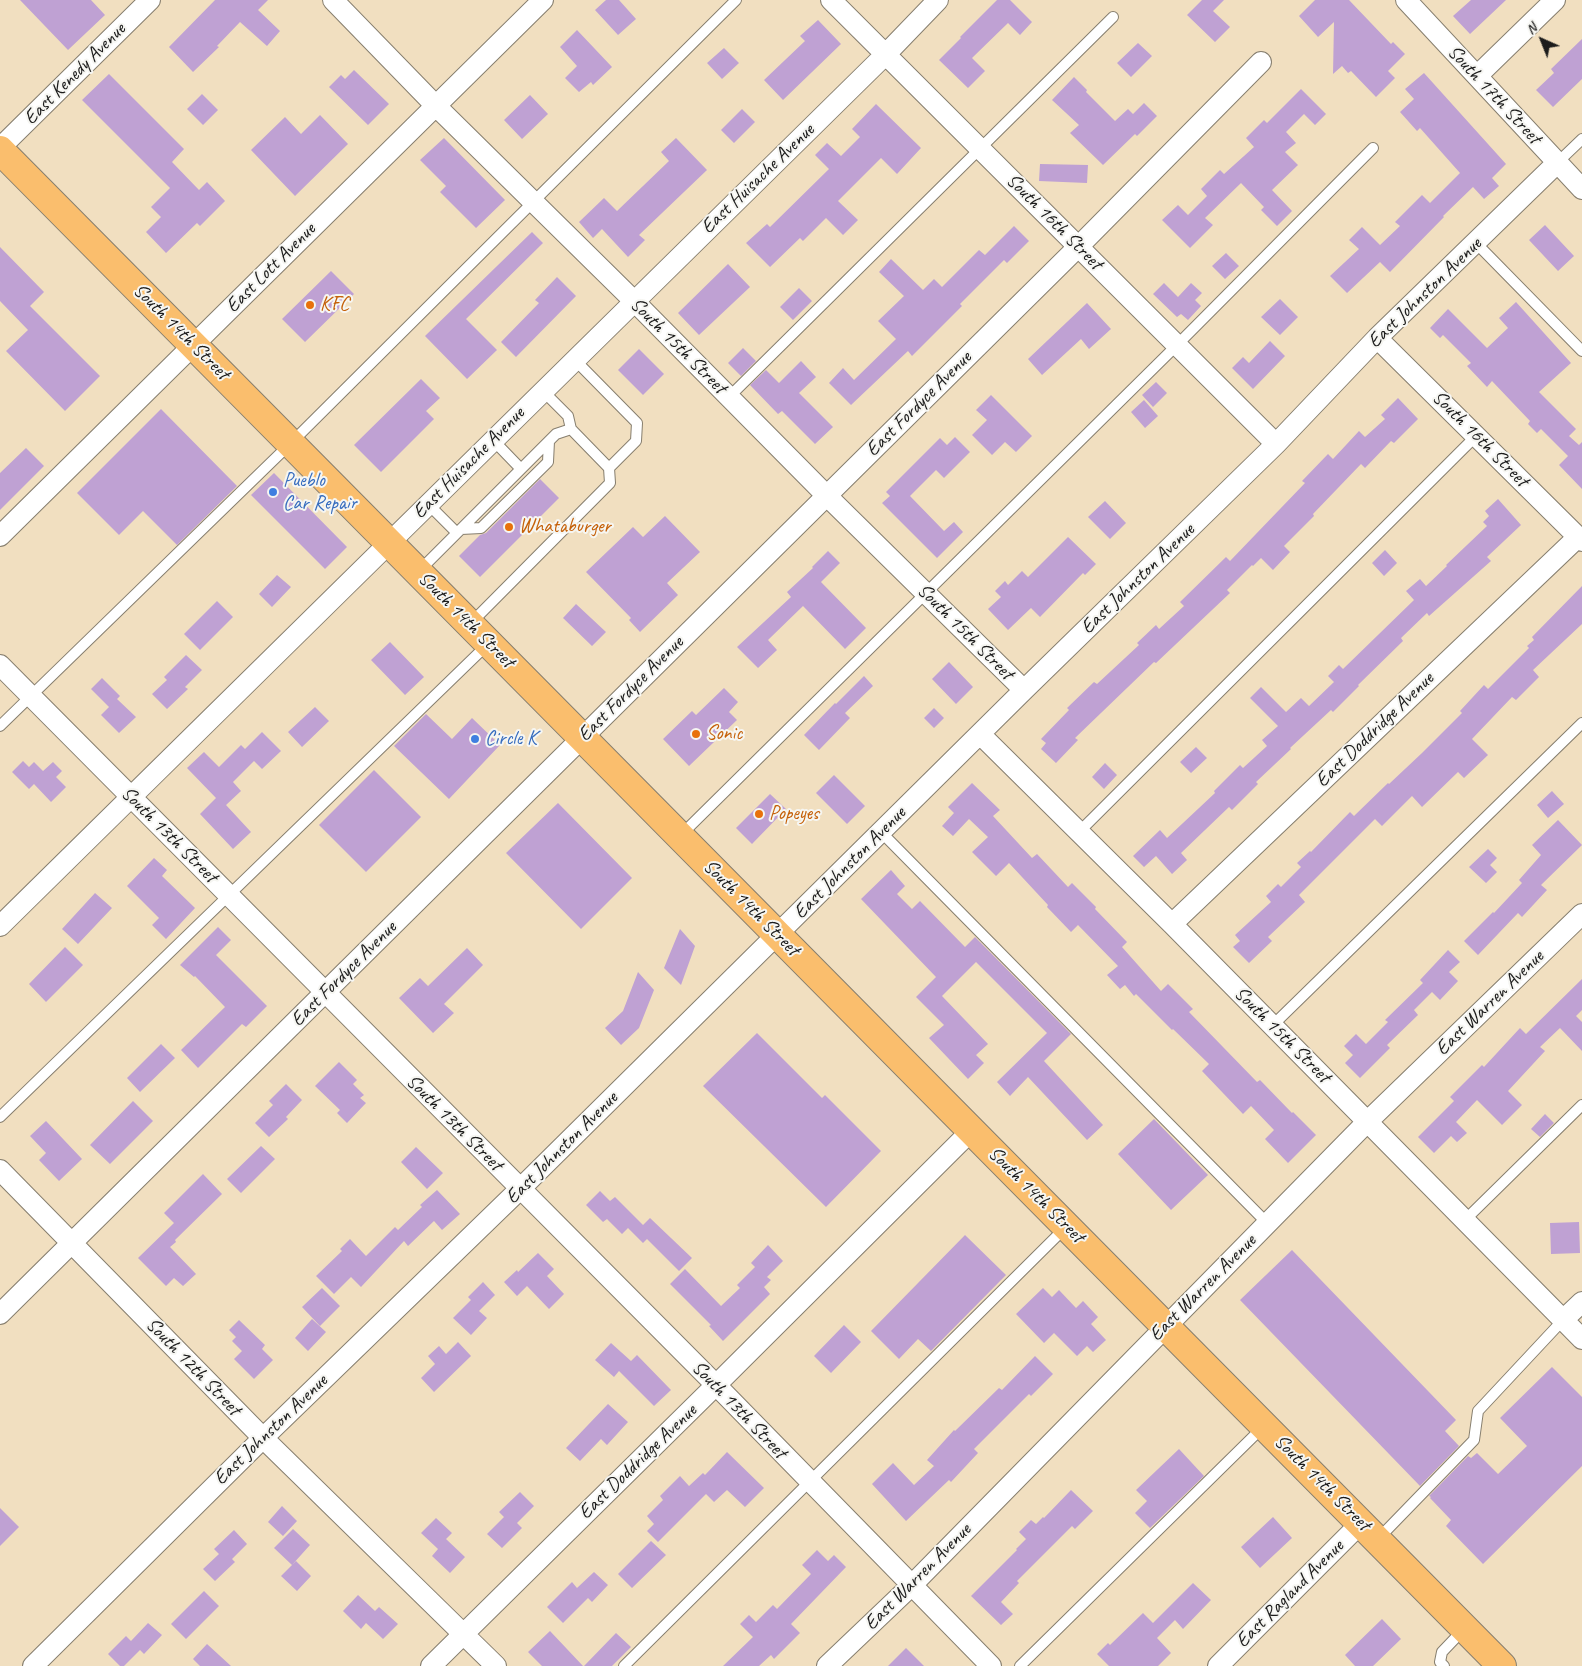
<!DOCTYPE html>
<html>
<head>
<meta charset="utf-8">
<style>
  body { margin:0 }
  #map { position:relative; width:1582px; height:1666px; overflow:hidden; background:#f1dfc0; font-family:Caveat,sans-serif }
  canvas { display:block }
  .north { position:absolute; left:1517px; top:15px; width:50px; height:50px; -webkit-text-stroke:4px #f6f6f2; paint-order:stroke; rotate:316deg; font-size:14px; font-weight:700; line-height:20px; text-align:center; color:#1c1c1c }
  .north::after { content:''; display:block; margin:auto; width:18px; height:22px; background:#1c1c1c; clip-path:polygon(50% 0,100% 100%,50% 72%,0 100%) }
</style>
</head>
<body>
<div id="map">
<canvas width="1582" height="1666"></canvas>
<div class="north">N</div>
</div>
<script>
const c = document.querySelector('canvas').getContext('2d');
c.lineJoin = 'round';
function paint(path, color) { c.fillStyle = color; c.fill(path, 'evenodd'); }
const toPath = rows => new Path2D(rows.map(r => 'M' + r).join(''));
function strokePath(path, color, width, dash) { c.strokeStyle = color; c.lineWidth = width; c.lineCap = dash ? 'butt' : 'round'; c.setLineDash(dash || []); c.stroke(path); }
function write(font, color, halo, rows, align = 'center') {
  c.font = font + ' Caveat,sans-serif'; c.lineWidth = 4; c.setLineDash([]); c.textBaseline = 'middle'; c.strokeStyle = halo; c.fillStyle = color; for (const [text, x, y, turn = 0] of rows) {
    c.save(); c.translate(x, y); c.rotate((+turn || 0) * Math.PI / 180); c.textAlign = isNaN(turn) ? turn : align; if (halo) c.strokeText(text, 0, 0); c.fillText(text, 0, 0); c.restore();
  }
}
paint(toPath([
  [20,0,91,0,105,15,68,50],
  [215,0,268,0,258,10,280,31,267,46,240,22,217,46,219,47,193,72,169,47],
  [606,0,619,0,636,19,618,35,595,10],
  [997,0,1010,0,1032,22,1020,35,1008,23,972,58,985,71,968,88,939,60,961,38,960,37],
  [1202,0,1224,0,1213,11,1230,27,1215,42,1187,15],
  [1315,0,1349,0,1391,44,1393,42,1405,54,1388,71,1395,78,1376,97,1351,71,1348,73,1342,66,1333,74,1334,22,1318,37,1299,16],
  [1471,0,1506,0,1470,34,1453,16],
  [818,20,841,44,783,100,764,80,805,41,800,36],
  [577,30,612,67,593,85,591,82,579,92,565,78,577,66,560,47],
  [1582,39,1582,79,1553,107,1536,90,1554,73,1551,69],
  [1138,43,1152,56,1131,77,1117,63],
  [724,48,739,63,722,79,707,63],
  [354,70,389,104,368,125,329,87,341,75,345,79],
  [1424,73,1506,164,1492,178,1499,186,1484,199,1473,187,1443,216,1444,217,1390,272,1380,262,1347,293,1330,276,1359,249,1349,240,1362,227,1380,245,1400,226,1395,222,1422,195,1430,203,1460,173,1420,128,1417,131,1400,112,1414,99,1405,89],
  [109,74,184,149,172,162,199,190,207,182,225,201,200,226,197,223,166,253,146,232,161,217,151,207,170,188,82,100],
  [1074,77,1087,90,1086,92,1115,121,1128,109,1133,114,1144,103,1157,116,1137,136,1135,134,1103,165,1070,133,1079,125,1052,100],
  [1301,89,1326,114,1315,125,1304,114,1286,132,1296,143,1285,152,1298,165,1272,190,1292,211,1277,226,1261,210,1264,207,1241,183,1205,218,1213,225,1190,248,1162,220,1178,205,1188,215,1207,196,1201,189,1220,170,1224,174,1254,147,1246,138,1264,120,1267,123],
  [202,94,218,110,203,125,187,109],
  [530,95,548,114,522,139,504,120],
  [876,104,921,148,897,174,881,158,838,201,858,220,843,235,826,218,803,241,800,238,770,267,746,243,767,224,770,227,829,169,815,155,827,143,841,156,860,137,852,129],
  [742,109,755,122,734,143,721,130],
  [320,115,348,144,295,196,251,150,285,117,301,134],
  [444,138,505,200,476,228,440,192,446,186,420,160],
  [676,138,707,170,639,235,645,240,628,257,602,229,593,238,579,222,604,198,617,211,669,161,661,152],
  [1040,164,1088,165,1087,183,1039,181],
  [1545,225,1574,256,1558,271,1529,240],
  [1014,226,1029,241,1007,263,1004,260,960,304,962,306,912,356,908,351,851,405,829,383,843,368,854,380,896,339,878,321,904,296,879,272,891,259,923,290,934,279,942,287,979,250,985,255],
  [532,232,543,243,466,319,497,350,467,379,425,336],
  [0,247,44,292,30,306,100,376,65,411,6,351,28,330,0,301],
  [1226,253,1239,266,1225,279,1212,266],
  [728,264,750,287,699,335,678,313],
  [331,271,354,294,305,342,282,319],
  [557,277,576,296,516,357,501,342,539,303,535,300],
  [1164,283,1178,297,1191,283,1202,293,1195,300,1201,306,1188,320,1181,314,1177,317,1153,294],
  [799,288,812,301,793,320,780,307],
  [1280,299,1298,317,1280,335,1261,317],
  [1516,302,1571,363,1539,392,1576,429,1569,436,1579,445,1582,442,1582,489,1559,465,1568,456,1541,429,1537,433,1528,424,1530,421,1492,381,1487,387,1467,366,1471,363,1443,335,1440,338,1430,328,1448,309,1487,348,1508,328,1499,318],
  [1087,303,1111,329,1089,349,1081,339,1042,375,1028,359],
  [1270,341,1285,356,1253,389,1232,368,1243,357,1249,363],
  [743,348,756,361,741,376,728,363],
  [639,349,664,374,643,395,618,370],
  [801,361,816,377,799,393,833,427,815,444,782,411,778,414,750,385,766,370,779,383],
  [421,379,440,398,426,411,434,419,381,472,354,445],
  [1156,382,1167,393,1153,407,1142,395],
  [991,395,1032,436,1016,452,1005,442,992,455,972,435,987,420,976,410],
  [1398,398,1418,419,1394,443,1391,441,1365,468,1361,464,1313,514,1314,516,1284,546,1290,552,1273,570,1261,558,1253,566,1252,565,1227,590,1230,593,1156,663,1154,662,1075,738,1078,740,1056,763,1041,749,1046,743,1041,739,1069,710,1067,708,1094,682,1097,684,1139,645,1137,643,1156,625,1159,629,1184,606,1180,602,1226,557,1230,561,1305,483,1302,481,1328,454,1333,459,1359,431,1365,437,1385,419,1381,415],
  [1144,400,1158,416,1145,428,1131,412],
  [161,409,237,486,177,545,143,511,119,535,77,493],
  [955,437,970,452,944,478,936,470,910,496,944,531,954,522,963,532,937,558,882,503,890,496,886,492,940,438,947,445],
  [26,448,44,466,0,510,0,473],
  [274,473,347,547,325,569,251,495],
  [540,479,559,498,480,577,459,556,480,535,486,533],
  [1498,499,1521,525,1487,557,1491,561,1429,616,1427,613,1401,638,1403,641,1358,685,1359,686,1333,712,1331,710,1290,748,1291,749,1256,782,1258,784,1232,810,1229,807,1181,853,1187,860,1172,874,1156,856,1144,867,1133,856,1160,830,1167,838,1215,793,1214,791,1240,765,1243,768,1267,746,1262,740,1278,726,1250,698,1261,687,1286,712,1301,698,1309,706,1334,682,1328,676,1339,665,1343,669,1414,600,1406,591,1420,579,1426,586,1447,566,1446,565,1487,526,1483,522,1489,516,1485,511],
  [1105,501,1126,523,1110,539,1088,517],
  [665,516,700,552,667,583,678,595,640,632,629,620,631,618,586,572,633,527,643,537],
  [1068,537,1096,564,1085,575,1083,573,1040,617,1031,608,1008,630,988,609,1001,597,995,591,1005,581,1008,585,1022,571,1028,577],
  [1385,550,1397,563,1384,576,1372,563],
  [828,551,840,563,821,582,866,628,845,649,803,606,768,640,777,650,758,668,737,647,791,597,787,592,813,568,812,567],
  [277,575,291,587,272,607,259,594],
  [1582,586,1582,624,1533,670,1539,677,1516,700,1512,697,1472,739,1488,755,1464,778,1458,772,1422,807,1412,796,1382,826,1375,819,1299,895,1305,902,1268,937,1272,941,1249,963,1233,947,1240,941,1235,935,1271,902,1266,896,1278,884,1281,887,1301,867,1297,863,1310,851,1311,852,1350,812,1354,816,1388,783,1389,784,1422,753,1462,713,1460,711,1484,685,1488,689,1529,648,1527,646,1534,640,1532,637],
  [217,601,233,617,200,650,184,634],
  [576,604,606,632,592,646,563,618],
  [390,642,424,677,405,695,371,660],
  [186,655,202,670,185,687,188,689,167,709,152,694,167,680,164,677],
  [949,662,973,687,956,704,932,679],
  [864,676,873,686,845,713,850,718,819,750,804,735,835,703,836,704],
  [102,678,120,696,117,699,136,717,119,733,101,715,109,707,91,689],
  [724,688,738,702,729,712,737,720,689,766,663,739,692,711,696,715],
  [315,707,329,721,302,747,288,732],
  [934,708,944,718,934,728,924,718],
  [426,714,452,739,472,718,500,745,449,799,394,746],
  [262,732,281,751,262,769,254,761,233,782,241,791,226,805,251,832,233,849,200,814,216,798,187,768,204,752,219,767,241,745,245,749],
  [1196,747,1207,758,1191,773,1180,762],
  [23,761,29,767,34,762,43,771,53,762,62,771,56,777,66,787,51,802,34,784,29,789,12,772],
  [1105,763,1117,775,1104,789,1092,777],
  [374,770,421,817,366,872,319,825],
  [834,775,865,806,847,824,816,793],
  [972,783,1000,810,993,816,1032,858,1037,854,1068,887,1072,883,1096,907,1095,909,1127,942,1122,947,1161,991,1168,984,1193,1009,1189,1012,1257,1082,1260,1080,1292,1113,1293,1112,1316,1135,1288,1163,1265,1139,1274,1130,1251,1106,1243,1114,1202,1071,1209,1064,1173,1029,1172,1030,1136,994,1134,996,1125,985,1120,989,1107,975,1118,966,1078,925,1071,932,1047,907,1048,905,1009,863,996,876,972,852,988,837,969,819,953,836,942,826,954,813,948,807],
  [1552,791,1564,804,1548,818,1537,805],
  [770,794,786,809,752,844,736,828],
  [558,803,632,878,581,929,506,853],
  [1558,820,1582,845,1541,885,1547,890,1522,917,1518,913,1478,955,1464,941,1493,912,1494,913,1522,883,1519,880,1541,855,1532,845],
  [1488,849,1497,858,1490,865,1497,872,1486,883,1469,867],
  [154,858,167,870,162,876,195,908,166,939,152,925,159,918,127,886],
  [891,870,905,886,897,894,912,909,920,901,965,947,975,937,1071,1034,1044,1061,1103,1125,1087,1140,1028,1077,1010,1096,997,1082,1047,1033,976,962,942,996,988,1044,976,1055,984,1063,968,1079,929,1038,944,1025,916,997,936,977,861,899],
  [95,893,112,908,78,944,62,929],
  [218,927,231,940,216,955,267,1006,246,1027,242,1024,198,1068,181,1050,225,1007,195,976,194,977,180,965],
  [680,929,695,946,681,985,664,968],
  [65,947,83,965,46,1002,29,984],
  [467,948,483,965,444,1004,454,1013,433,1033,399,998,420,978,428,986],
  [1448,950,1460,962,1449,972,1458,981,1440,1000,1432,992,1414,1010,1418,1015,1387,1045,1390,1048,1360,1078,1345,1063,1353,1055,1344,1046,1356,1034,1366,1044,1388,1022,1385,1020,1423,983,1420,980],
  [638,972,654,990,639,1028,621,1045,605,1028,623,1011],
  [1582,979,1582,1010,1576,1016,1582,1022,1582,1051,1560,1028,1540,1047,1545,1051,1508,1091,1522,1105,1502,1125,1477,1100,1456,1122,1467,1133,1457,1142,1451,1136,1434,1153,1418,1137,1454,1101,1450,1097,1482,1065,1484,1067,1520,1028,1526,1034],
  [757,1033,822,1098,825,1095,881,1151,826,1207,703,1086],
  [161,1044,175,1058,140,1092,127,1078],
  [339,1062,357,1080,353,1084,364,1095,360,1098,366,1103,347,1123,337,1113,340,1110,315,1086],
  [286,1084,302,1100,286,1117,288,1119,269,1137,255,1123,273,1105,269,1101],
  [133,1101,153,1121,110,1164,90,1145],
  [1545,1114,1554,1123,1540,1137,1531,1129],
  [1154,1119,1208,1175,1171,1210,1118,1154],
  [46,1121,82,1159,59,1181,39,1160,46,1153,30,1136],
  [261,1146,275,1159,241,1193,227,1179],
  [416,1147,443,1173,427,1189,401,1162],
  [203,1174,222,1194,175,1240,176,1242,170,1247,196,1274,183,1286,174,1278,166,1286,138,1258,174,1223,164,1213],
  [437,1190,460,1214,442,1230,434,1221,408,1246,404,1241,361,1287,351,1277,334,1294,316,1276,342,1251,340,1249,350,1239,366,1256,395,1227,398,1230,422,1207,420,1205],
  [600,1191,610,1201,615,1197,643,1225,650,1218,692,1258,679,1271,647,1239,643,1243,628,1228,622,1234,607,1219,603,1222,586,1205],
  [1579,1222,1580,1253,1551,1254,1550,1223],
  [965,1235,1006,1275,931,1351,918,1339,899,1359,871,1331],
  [768,1245,783,1261,767,1277,771,1280,764,1287,770,1294,723,1341,709,1326,711,1325,670,1284,685,1269,721,1306,740,1288,737,1285,755,1267,751,1263],
  [1292,1250,1456,1420,1445,1431,1459,1446,1420,1486,1240,1300],
  [538,1253,554,1269,547,1276,564,1294,549,1309,527,1286,517,1296,504,1282,517,1270,518,1272],
  [483,1282,495,1295,479,1311,487,1318,471,1335,453,1318,471,1300,468,1297],
  [322,1288,340,1306,320,1326,302,1307],
  [1043,1288,1052,1297,1059,1290,1076,1308,1083,1301,1098,1317,1091,1324,1106,1340,1093,1352,1087,1346,1077,1356,1054,1333,1044,1343,1016,1314],
  [312,1319,326,1332,308,1351,295,1338],
  [239,1320,265,1345,262,1349,273,1360,254,1379,234,1359,242,1351,232,1341,236,1337,229,1330],
  [844,1325,861,1342,831,1373,814,1356],
  [458,1342,471,1356,434,1392,421,1378,435,1364,428,1356,439,1346,446,1354],
  [611,1343,631,1361,637,1355,671,1390,654,1406,619,1371,614,1377,595,1360],
  [1035,1356,1053,1374,1031,1396,1029,1394,974,1449,978,1453,951,1482,949,1480,906,1521,872,1484,893,1463,914,1485,934,1466,927,1460,954,1430,955,1431,999,1388,1002,1390],
  [1552,1367,1582,1397,1582,1466,1483,1564,1446,1526,1451,1520,1430,1498,1431,1497,1429,1496,1468,1456,1471,1458,1477,1453,1498,1474,1527,1446,1500,1418],
  [608,1404,628,1422,607,1445,601,1439,580,1461,566,1448],
  [1179,1449,1204,1476,1150,1528,1135,1513,1147,1501,1136,1490],
  [727,1452,764,1488,745,1507,727,1490,714,1502,706,1494,658,1542,647,1531,654,1524,647,1516,663,1500,660,1496,680,1476,689,1486,703,1473,705,1475],
  [1071,1490,1093,1511,1075,1529,1072,1526,1017,1581,1019,1583,1001,1602,1013,1614,1001,1625,971,1596,1017,1550,1016,1549,1026,1539,1019,1532,1031,1520,1036,1524,1043,1517,1044,1518],
  [520,1492,534,1506,517,1523,522,1528,502,1548,487,1534,504,1517,499,1512],
  [282,1506,297,1521,283,1536,268,1522],
  [0,1508,19,1527,0,1546],
  [1273,1517,1292,1538,1260,1568,1241,1547],
  [436,1518,452,1533,446,1539,465,1557,450,1573,432,1556,438,1549,421,1533],
  [293,1529,310,1545,292,1565,274,1548],
  [234,1530,247,1544,232,1559,235,1562,215,1581,203,1569,219,1554,214,1549],
  [651,1541,666,1555,632,1588,618,1574],
  [817,1550,828,1561,834,1555,846,1567,791,1624,800,1633,774,1659,771,1655,759,1666,723,1666,753,1637,740,1624,749,1615,756,1622,773,1605,777,1609,811,1574,802,1565],
  [296,1561,311,1576,297,1591,281,1576],
  [594,1572,608,1585,592,1602,588,1598,563,1623,547,1607,572,1582,577,1588],
  [1193,1583,1211,1600,1183,1629,1175,1620,1157,1638,1171,1653,1158,1666,1109,1666,1097,1654,1108,1643,1110,1645,1143,1613,1153,1623],
  [204,1591,219,1606,186,1639,171,1624],
  [358,1595,375,1611,379,1607,398,1624,383,1639,366,1623,361,1629,343,1611],
  [1382,1619,1401,1639,1373,1666,1355,1666,1345,1655],
  [148,1623,162,1635,144,1654,140,1650,124,1666,120,1666,108,1654,126,1636,131,1641],
  [550,1631,583,1666,542,1666,528,1652],
  [616,1633,631,1647,612,1666,584,1666],
  [207,1644,231,1666,200,1666,193,1659],
  [906,1648,924,1666,888,1666]
]), '#bfa1d3');
const lane = toPath([
  [1557,163,1582,139],
  [1476,243,1582,351],
  [574,359,637,423,636,441,609,468],
  [543,391,568,416,571,429],
  [729,397,1113,17],
  [493,440,521,469],
  [428,504,457,533],
  [461,529,481,528,548,462,549,441],
  [419,571,556,434,571,429,609,468,610,483,470,624],
  [0,726,291,443,736,0],
  [881,832,1267,1223],
  [1079,832,1476,436],
  [681,835,1177,345,1373,148],
  [1272,1026,1582,723],
  [0,1117,488,644],
  [1465,1220,1582,1105],
  [1378,1539,1474,1440,1478,1411,1563,1320],
  [624,1666,1067,1226],
  [1020,1666,1264,1426],
  [1444,1666,1440,1662,1442,1652,1464,1629]
]);
const street = toPath([
  [333,0,436,106,634,301,826,495,1024,690],
  [831,0,1276,444],
  [1406,0,1582,189],
  [1477,76,1555,0],
  [0,148,150,0],
  [1377,338,1582,541],
  [0,536,543,0],
  [0,665,716,1385,991,1666],
  [980,734,1172,924,1582,1339],
  [1172,924,1578,537],
  [0,926,886,54,938,0],
  [0,1170,263,1438,496,1666],
  [0,1314,1078,247,1261,62],
  [1563,1320,1582,1302],
  [33,1666,263,1438,520,1189,1024,690,1276,444,1377,338,1557,163],
  [431,1666,716,1385,972,1130],
  [827,1666,911,1586,1367,1122,1582,914],
  [1218,1666,1361,1523]
]);
const primary = toPath([
  [0,150,1502,1666]
]);
strokePath(lane, '#867e6e', 12);
strokePath(street, '#867e6e', 22);
strokePath(primary, '#867e6e', 30);
strokePath(lane, '#fff', 10);
strokePath(street, '#fff', 20);
strokePath(primary, '#fabe6d', 28);
for (const [x, y, r, color] of [
  [310,305,5,"#e8710a"],
  [273,492,5,"#3f7fe0"],
  [509,527,5,"#e8710a"],
  [696,734,5,"#e8710a"],
  [475,739,5,"#3f7fe0"],
  [759,814,5,"#e8710a"]
]) { const dot = new Path2D(); dot.arc(x, y, r, 0, 2 * Math.PI); c.fillStyle = color; c.fill(dot); strokePath(dot, '#f6f6f2', 2); }
write('20px', '#1c1c1c', '#f6f6f2', [
  ["East Kenedy Avenue",75,74,-45],
  ["South 17th Street",1494,95,47],
  ["East Huisache Avenue",758,179,-44],
  ["South 16th Street",1054,222,45],
  ["East Lott Avenue",271,268,-45],
  ["East Johnston Avenue",1425,293,-44],
  ["South 14th Street",181,332,45],
  ["South 15th Street",678,346,45],
  ["East Fordyce Avenue",919,404,-45],
  ["South 16th Street",1480,439,45],
  ["East Huisache Avenue",469,463,-45],
  ["East Johnston Avenue",1138,579,-44],
  ["South 14th Street",466,620,45],
  ["South 15th Street",965,632,45],
  ["East Fordyce Avenue",631,689,-45],
  ["East Doddridge Avenue",1375,730,-44],
  ["South 13th Street",169,835,45],
  ["East Johnston Avenue",850,863,-45],
  ["South 14th Street",751,908,45],
  ["East Fordyce Avenue",344,974,-45],
  ["East Warren Avenue",1490,1003,-44],
  ["South 15th Street",1282,1035,45],
  ["South 13th Street",454,1123,45],
  ["East Johnston Avenue",562,1148,-45],
  ["South 14th Street",1036,1195,45],
  ["East Warren Avenue",1203,1288,-45],
  ["South 12th Street",193,1367,46],
  ["South 13th Street",739,1410,46],
  ["East Johnston Avenue",271,1430,-44],
  ["East Doddridge Avenue",638,1462,-44],
  ["South 14th Street",1322,1483,45],
  ["East Warren Avenue",918,1577,-45],
  ["East Ragland Avenue",1290,1594,-45]
]);
write('20px', '#c56008', '#f6f6f2', [
  ["KFC",320,305],
  ["Whataburger",519,527],
  ["Sonic",706,734],
  ["Popeyes",769,814]
], 'left');
write('20px', '#366cbe', '#f6f6f2', [
  ["Pueblo",283,481],
  ["Car Repair",283,504],
  ["Circle K",485,739]
], 'left');
</script>
</body>
</html>
